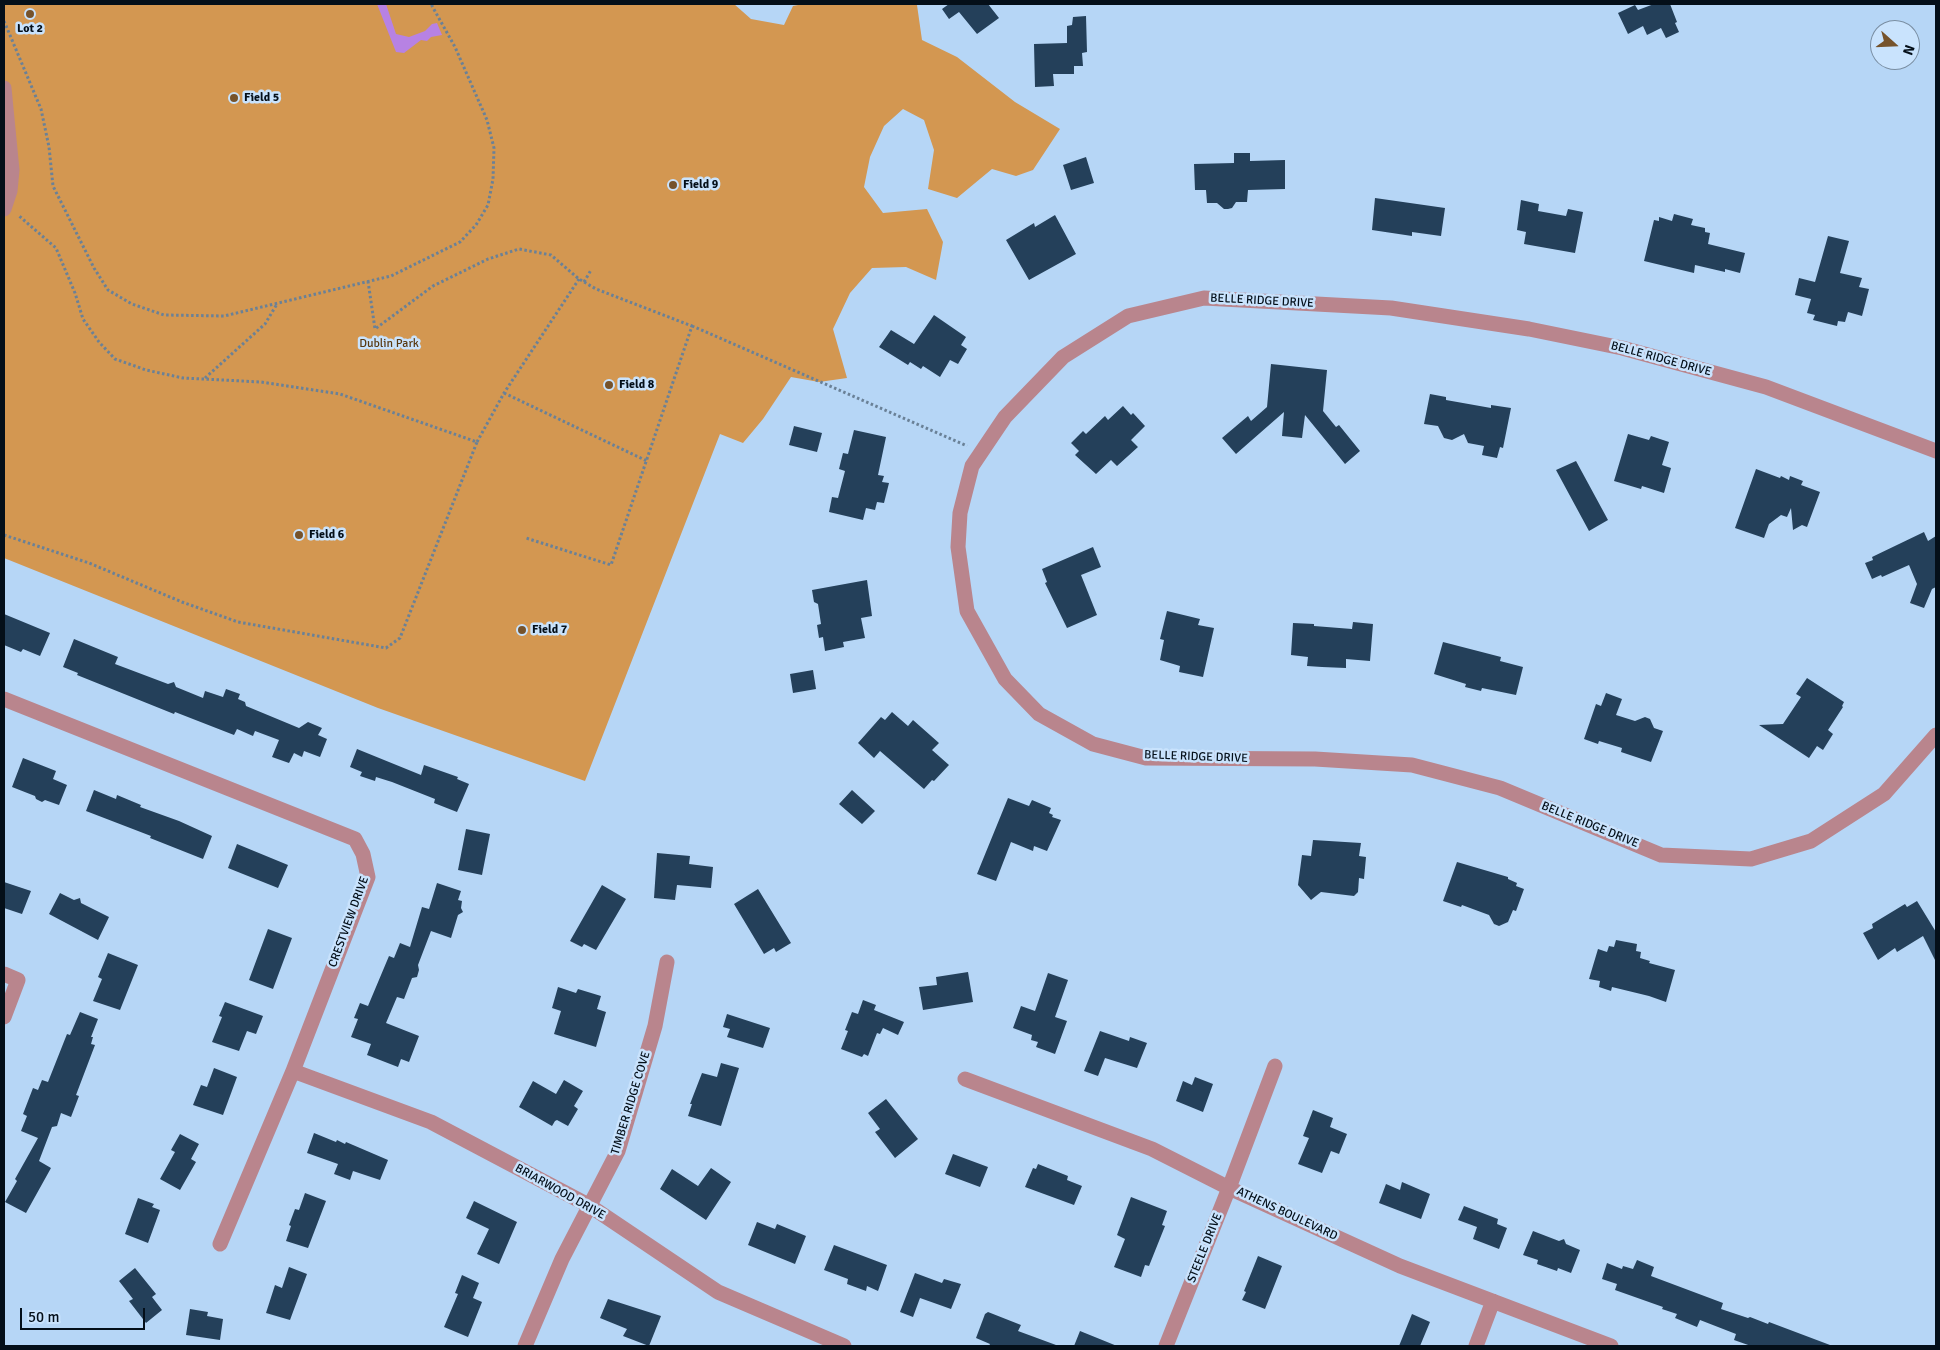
<!DOCTYPE html>
<html>
<head>
<meta charset="utf-8">
<style>
  body { margin:0 }
  #map { position:relative; width:1940px; height:1350px; overflow:hidden; background:#b6d6f6; font-family:Signika,sans-serif }
  canvas { display:block }
  .frame { position:absolute; inset:0; border:5px solid #040f19; pointer-events:none }
  .north { position:absolute; left:1870px; top:20px; width:50px; height:50px; box-sizing:border-box; background:#c9e3fd; border:1px solid #7a8ea2; border-radius:50%; rotate:110deg; font-size:14px; font-weight:700; line-height:20px; text-align:center; color:#040f19 }
  .north::after { content:''; display:block; margin:auto; width:18px; height:22px; background:#76532b; clip-path:polygon(50% 0,100% 100%,50% 72%,0 100%) }
  .scale { position:absolute; left:20px; top:1308px; width:125px; height:22px; box-sizing:border-box; border:2px solid #040f19; border-top:0; padding-left:6px; font-size:15px; line-height:18px; white-space:nowrap; color:#040f19; -webkit-text-stroke:4px #c9e3fd; paint-order:stroke }
</style>
</head>
<body>
<div id="map">
<canvas width="1940" height="1350"></canvas>
<div class="frame"></div>
<div class="north">N</div>
<div class="scale">50 m</div>
</div>
<script>
const c = document.querySelector('canvas').getContext('2d');
c.lineJoin = 'round';
function paint(path, color) { c.fillStyle = color; c.fill(path, 'evenodd'); }
const toPath = rows => new Path2D(rows.map(r => 'M' + r).join(''));
function strokePath(path, color, width, dash) { c.strokeStyle = color; c.lineWidth = width; c.lineCap = dash ? 'butt' : 'round'; c.setLineDash(dash || []); c.stroke(path); }
function write(font, color, halo, rows, align = 'center') {
  c.font = font + ' Signika,sans-serif'; c.lineWidth = 5; c.setLineDash([]); c.textBaseline = 'middle'; c.strokeStyle = halo; c.fillStyle = color; for (const [text, x, y, turn = 0] of rows) {
    c.save(); c.translate(x, y); c.rotate((+turn || 0) * Math.PI / 180); c.textAlign = isNaN(turn) ? turn : align; if (halo) c.strokeText(text, 0, 0); c.fillText(text, 0, 0); c.restore();
  }
}
paint(toPath([
  [4,4,734,4,751,19,784,25,793,6,803,4,915,4,917,5,922,40,957,57,1015,102,1060,129,1033,170,1016,176,992,169,957,198,928,189,934,150,924,120,903,109,884,126,870,157,864,187,883,213,927,209,943,242,936,280,906,267,872,268,850,293,833,329,847,378,819,382,791,377,763,419,743,443,720,434,585,781,378,708,4,558]
]), '#d39751');
paint(toPath([
  [377,4,386,4,396,34,409,37,425,31,432,24,437,23,442,35,431,37,427,41,421,40,404,53,396,52]
]), '#b782e3');
paint(toPath([
  [949,4,988,4,999,18,977,34,959,12,949,19,942,9],
  [1654,4,1670,4,1677,22,1675,23,1679,32,1666,38,1661,28,1647,35,1643,26,1628,34,1618,13,1635,5,1638,10],
  [1086,16,1087,52,1082,53,1083,66,1074,66,1074,74,1053,74,1054,86,1035,87,1034,44,1067,43,1067,26,1072,25,1073,17],
  [1234,153,1250,153,1250,161,1285,160,1285,189,1248,190,1247,202,1236,202,1232,208,1228,209,1224,209,1217,203,1207,203,1206,190,1195,190,1194,164,1234,163],
  [1086,157,1094,183,1071,190,1063,165],
  [1375,198,1445,208,1441,236,1412,232,1412,236,1372,230],
  [1521,200,1539,204,1538,211,1566,216,1568,209,1583,212,1575,253,1524,244,1526,232,1517,230],
  [1674,214,1693,219,1691,225,1705,228,1705,232,1710,233,1708,244,1745,253,1740,273,1725,269,1725,272,1695,265,1694,273,1644,261,1654,220,1659,221,1659,217,1672,221],
  [1055,215,1076,254,1029,280,1006,240,1034,223,1035,227],
  [1828,236,1849,241,1840,273,1862,278,1859,287,1869,289,1862,316,1848,312,1845,322,1838,321,1837,326,1813,320,1815,315,1807,313,1811,299,1795,295,1799,278,1815,282],
  [934,315,966,337,961,345,967,349,958,364,950,360,940,377,923,366,921,369,910,362,908,365,879,347,891,330,914,344],
  [1271,364,1327,370,1323,411,1336,427,1339,425,1360,451,1345,464,1305,415,1302,438,1282,436,1284,412,1236,454,1222,438,1248,416,1251,421,1267,407],
  [1430,394,1446,397,1446,400,1491,408,1491,405,1511,408,1503,448,1500,447,1497,458,1482,455,1484,446,1468,443,1464,434,1452,440,1444,438,1438,426,1424,424],
  [1123,406,1131,415,1133,413,1145,426,1131,440,1138,447,1117,466,1111,460,1096,474,1075,455,1079,451,1071,443,1083,431,1086,434,1105,416,1108,420],
  [794,426,822,433,817,452,789,445],
  [854,430,886,437,878,475,884,476,882,482,889,483,884,503,877,502,875,510,866,508,863,520,829,512,832,497,838,498,845,471,839,469,843,453,848,454],
  [1628,434,1649,440,1651,436,1669,442,1662,465,1671,468,1664,493,1642,486,1641,489,1614,481],
  [1576,461,1608,520,1589,531,1556,470],
  [1756,469,1780,478,1781,476,1789,480,1790,476,1803,481,1801,485,1820,492,1807,527,1802,525,1793,530,1791,508,1787,517,1781,515,1769,524,1764,538,1735,528],
  [1924,532,1928,541,1936,536,1936,587,1932,589,1924,608,1910,603,1917,584,1909,565,1882,577,1881,575,1872,579,1865,563,1873,560,1872,557],
  [1093,547,1101,567,1081,575,1097,615,1067,628,1045,583,1047,582,1042,569],
  [867,580,872,616,861,618,865,638,843,642,844,647,825,651,823,637,819,638,817,625,821,624,818,604,814,602,812,590],
  [1167,611,1200,619,1198,625,1214,628,1203,677,1179,672,1180,666,1160,660,1164,640,1160,639],
  [4,614,50,633,40,656,23,649,21,652,4,645],
  [1353,622,1373,624,1370,661,1346,659,1346,668,1322,667,1307,666,1308,657,1291,655,1293,623,1314,624,1314,626,1352,629],
  [74,639,118,657,115,664,168,684,174,682,176,687,203,698,205,691,223,697,226,689,240,694,238,699,245,702,246,706,299,728,308,722,322,728,318,735,327,739,320,757,304,751,302,757,294,753,289,763,272,757,279,740,255,731,253,736,237,729,234,735,175,712,174,714,77,675,78,673,63,667],
  [1443,642,1501,657,1500,661,1523,667,1516,695,1482,688,1481,691,1465,687,1466,684,1434,674],
  [813,670,816,689,793,693,790,674],
  [1807,678,1844,702,1842,706,1843,707,1828,730,1833,734,1823,750,1817,746,1809,758,1759,725,1783,724,1801,697,1796,694],
  [1606,693,1622,699,1616,715,1635,721,1645,717,1650,719,1654,728,1663,731,1651,762,1621,752,1622,748,1599,741,1598,744,1584,739,1596,704,1601,706],
  [892,712,908,726,913,720,939,743,932,750,949,765,934,781,932,780,924,789,880,751,874,758,858,743,881,717,885,720],
  [357,749,421,775,424,765,458,777,457,779,469,784,457,812,434,803,435,799,392,782,376,777,375,781,360,776,362,772,350,767],
  [23,758,56,771,53,779,67,785,59,805,45,800,42,802,36,799,35,796,12,787],
  [94,790,116,799,117,795,141,805,140,807,179,821,212,836,203,859,150,838,151,836,86,811],
  [852,790,875,811,862,824,839,804],
  [1008,798,1029,806,1032,800,1051,808,1049,813,1053,815,1052,817,1061,820,1047,851,1034,846,1033,851,1011,842,996,881,977,874],
  [466,829,490,834,482,875,458,870],
  [1313,840,1361,843,1359,856,1366,857,1364,879,1359,878,1358,892,1354,896,1321,892,1311,900,1298,885,1302,855,1311,856],
  [237,844,288,865,278,888,228,868],
  [657,853,690,856,689,864,713,867,711,888,677,885,675,900,654,898],
  [1457,862,1508,877,1508,879,1517,883,1516,886,1524,889,1516,911,1513,910,1508,922,1499,926,1494,924,1489,915,1462,905,1461,907,1443,901],
  [4,882,31,891,22,914,4,908],
  [437,883,461,891,458,900,462,901,461,908,463,912,458,915,451,938,431,931,418,965,419,970,417,977,412,978,404,999,397,997,386,1023,419,1036,409,1062,401,1059,398,1067,367,1055,371,1044,351,1037,358,1019,354,1018,360,1003,368,1006,389,956,394,958,400,943,410,947,422,907,429,909],
  [602,885,626,899,596,950,584,944,582,947,570,941],
  [758,889,791,943,776,952,774,948,764,954,734,904],
  [60,893,74,900,80,898,81,903,109,917,98,940,49,914],
  [1917,901,1936,932,1936,962,1923,936,1897,952,1895,948,1878,960,1863,933,1873,928,1872,924,1905,904,1907,907],
  [268,929,292,938,273,989,249,980],
  [1616,940,1637,944,1636,951,1641,952,1640,958,1650,961,1649,963,1675,970,1666,1002,1649,996,1612,987,1611,991,1599,987,1600,981,1589,979,1598,949,1607,952,1609,946,1614,947],
  [108,953,138,965,120,1010,93,1001,102,979,98,977],
  [968,972,973,1002,923,1010,919,987,937,985,936,977],
  [1048,973,1068,980,1055,1017,1067,1021,1055,1054,1036,1047,1038,1042,1031,1040,1032,1035,1013,1028,1021,1006,1035,1011],
  [558,987,576,993,578,989,601,996,597,1009,606,1012,596,1047,554,1034,561,1011,552,1008],
  [863,1000,876,1005,874,1010,904,1022,898,1035,883,1028,880,1034,877,1033,868,1056,864,1054,862,1057,841,1049,848,1031,845,1030,852,1012,858,1014],
  [225,1002,263,1016,256,1034,247,1031,239,1051,212,1042,222,1017,219,1016],
  [80,1012,98,1019,91,1037,93,1037,91,1044,95,1045,76,1095,79,1096,71,1117,61,1113,57,1126,52,1127,39,1161,51,1168,26,1213,5,1202,17,1181,15,1179,38,1138,21,1131,27,1116,23,1114,33,1088,38,1090,42,1080,48,1082,67,1034,70,1035],
  [727,1014,770,1028,763,1048,727,1037,730,1029,723,1027],
  [1100,1031,1129,1041,1130,1037,1147,1043,1137,1068,1105,1058,1098,1076,1084,1071],
  [721,1063,739,1068,721,1126,688,1116,692,1104,690,1104,702,1073,717,1077],
  [214,1068,237,1077,223,1115,193,1105,201,1085,207,1087],
  [1195,1077,1213,1084,1203,1112,1176,1101,1183,1081,1192,1085],
  [564,1080,583,1091,574,1106,578,1109,568,1126,557,1120,555,1121,552,1126,519,1107,533,1081,556,1094],
  [886,1099,918,1139,895,1158,875,1132,880,1129,868,1113],
  [1313,1110,1333,1118,1330,1127,1347,1134,1339,1154,1331,1151,1322,1173,1298,1164,1309,1138,1303,1136],
  [314,1133,336,1142,337,1140,345,1144,346,1142,388,1160,380,1180,353,1171,350,1180,334,1174,338,1164,307,1153],
  [180,1134,199,1144,191,1159,196,1162,180,1190,160,1179,175,1152,171,1150],
  [953,1154,988,1167,980,1187,945,1174],
  [1038,1164,1068,1176,1067,1180,1082,1186,1074,1205,1025,1187,1033,1168,1036,1169],
  [711,1168,731,1182,706,1220,660,1189,672,1169,698,1186],
  [1402,1182,1430,1194,1421,1219,1379,1203,1386,1184,1400,1190],
  [305,1193,326,1201,308,1248,286,1241,291,1226,289,1225,295,1209,299,1210],
  [1131,1197,1167,1211,1162,1225,1165,1226,1149,1266,1145,1265,1141,1277,1114,1267,1125,1239,1117,1235],
  [138,1198,154,1204,152,1207,160,1210,148,1243,125,1234],
  [474,1201,517,1222,499,1264,477,1254,489,1229,466,1218],
  [1464,1206,1498,1219,1497,1224,1507,1228,1499,1249,1473,1239,1477,1227,1458,1220],
  [757,1222,775,1229,777,1224,806,1236,795,1264,748,1245],
  [1533,1231,1559,1241,1564,1239,1566,1244,1580,1250,1571,1273,1558,1268,1557,1271,1537,1264,1538,1260,1523,1255],
  [834,1245,887,1265,878,1291,867,1286,866,1291,847,1284,848,1279,824,1270],
  [1258,1256,1282,1266,1265,1309,1242,1300,1246,1292,1244,1291],
  [1637,1260,1654,1267,1651,1276,1723,1303,1721,1309,1748,1318,1750,1317,1768,1324,1769,1322,1830,1345,1830,1346,1751,1346,1734,1340,1736,1334,1700,1320,1697,1327,1675,1318,1677,1314,1662,1309,1663,1307,1615,1290,1617,1284,1602,1279,1607,1263,1622,1269,1623,1266,1633,1269],
  [289,1267,307,1274,290,1320,266,1313,275,1285,282,1288],
  [135,1268,156,1294,152,1297,162,1310,146,1323,129,1301,133,1299,119,1281],
  [915,1273,942,1283,944,1279,961,1284,951,1309,920,1298,913,1317,900,1312],
  [462,1275,479,1283,473,1298,482,1302,468,1337,444,1327,458,1294,455,1293],
  [608,1299,661,1316,649,1346,623,1336,627,1329,600,1318],
  [190,1309,208,1312,207,1316,223,1319,220,1340,186,1335],
  [988,1312,1021,1325,1018,1331,1056,1345,1056,1346,989,1346,990,1344,976,1338,985,1314],
  [1412,1314,1430,1322,1420,1346,1399,1346],
  [1080,1331,1117,1346,1074,1346]
]), '#24405a');
strokePath(toPath([
  [4,21,41,109,49,147,53,186,94,268,108,290,132,304,164,315,224,316,391,276,460,242,476,225,488,205,493,179,494,148,487,120,455,47,431,4],
  [368,281,375,329,433,286,488,259,519,249,551,255,579,279,596,289,692,326,611,565,526,538],
  [584,282,591,270],
  [692,326,967,446],
  [205,378,265,324,277,304],
  [504,393,647,461],
  [477,442,504,393,579,279],
  [4,535,89,563,182,602,238,622,386,648,400,638,477,442,340,394,261,382,183,378,146,370,115,359,99,342,83,319,75,293,56,248,18,215]
]), '#6a8197', 3, [2.5, 2.5]);
strokePath(toPath([
  [4,88,12,170,10,191,4,209],
  [1936,451,1766,387,1622,348,1529,329,1391,308,1204,298,1128,316,1063,357,1005,417,972,466,960,513,958,547,967,611,1005,679,1039,714,1093,744,1146,758,1315,759,1412,765,1500,788,1661,855,1751,859,1811,841,1884,794,1936,735],
  [4,699,355,839,363,854,368,877,293,1071,220,1244],
  [4,974,18,980,4,1017],
  [293,1071,431,1122,590,1206,718,1292,844,1346],
  [965,1079,1152,1149,1229,1188,1400,1266,1611,1346],
  [525,1346,562,1259,618,1151,655,1026,667,962],
  [1166,1346,1229,1188,1275,1066],
  [1476,1346,1493,1301]
]), '#b9858d', 15);
for (const [x, y, r, color] of [
  [30,14,5,"#76532b"],
  [234,98,5,"#76532b"],
  [673,185,5,"#76532b"],
  [609,385,5,"#76532b"],
  [299,535,5,"#76532b"],
  [522,630,5,"#76532b"]
]) { const dot = new Path2D(); dot.arc(x, y, r, 0, 2 * Math.PI); c.fillStyle = color; c.fill(dot); strokePath(dot, '#c9e3fd', 2); }
write('bold 12px', '#040f19', '#c9e3fd', [
  ["Lot 2",30,29,"center"],
  ["Field 5",244,98],
  ["Field 9",683,185],
  ["Field 8",619,385],
  ["Field 6",309,535],
  ["Field 7",532,630]
], 'left');
write('12px', '#040f19', '#c9e3fd', [
  ["BELLE RIDGE DRIVE",1262,301,3],
  ["BELLE RIDGE DRIVE",1661,359,15],
  ["BELLE RIDGE DRIVE",1196,757,2],
  ["BELLE RIDGE DRIVE",1590,825,22],
  ["CRESTVIEW DRIVE",349,922,-70],
  ["TIMBER RIDGE COVE",631,1103,-73],
  ["BRIARWOOD DRIVE",560,1192,29],
  ["ATHENS BOULEVARD",1287,1214,25],
  ["STEELE DRIVE",1205,1248,-68]
]);
write('12px', '#58380f', '#c9e3fd', [
  ["Dublin Park",389,344]
]);
</script>
</body>
</html>
